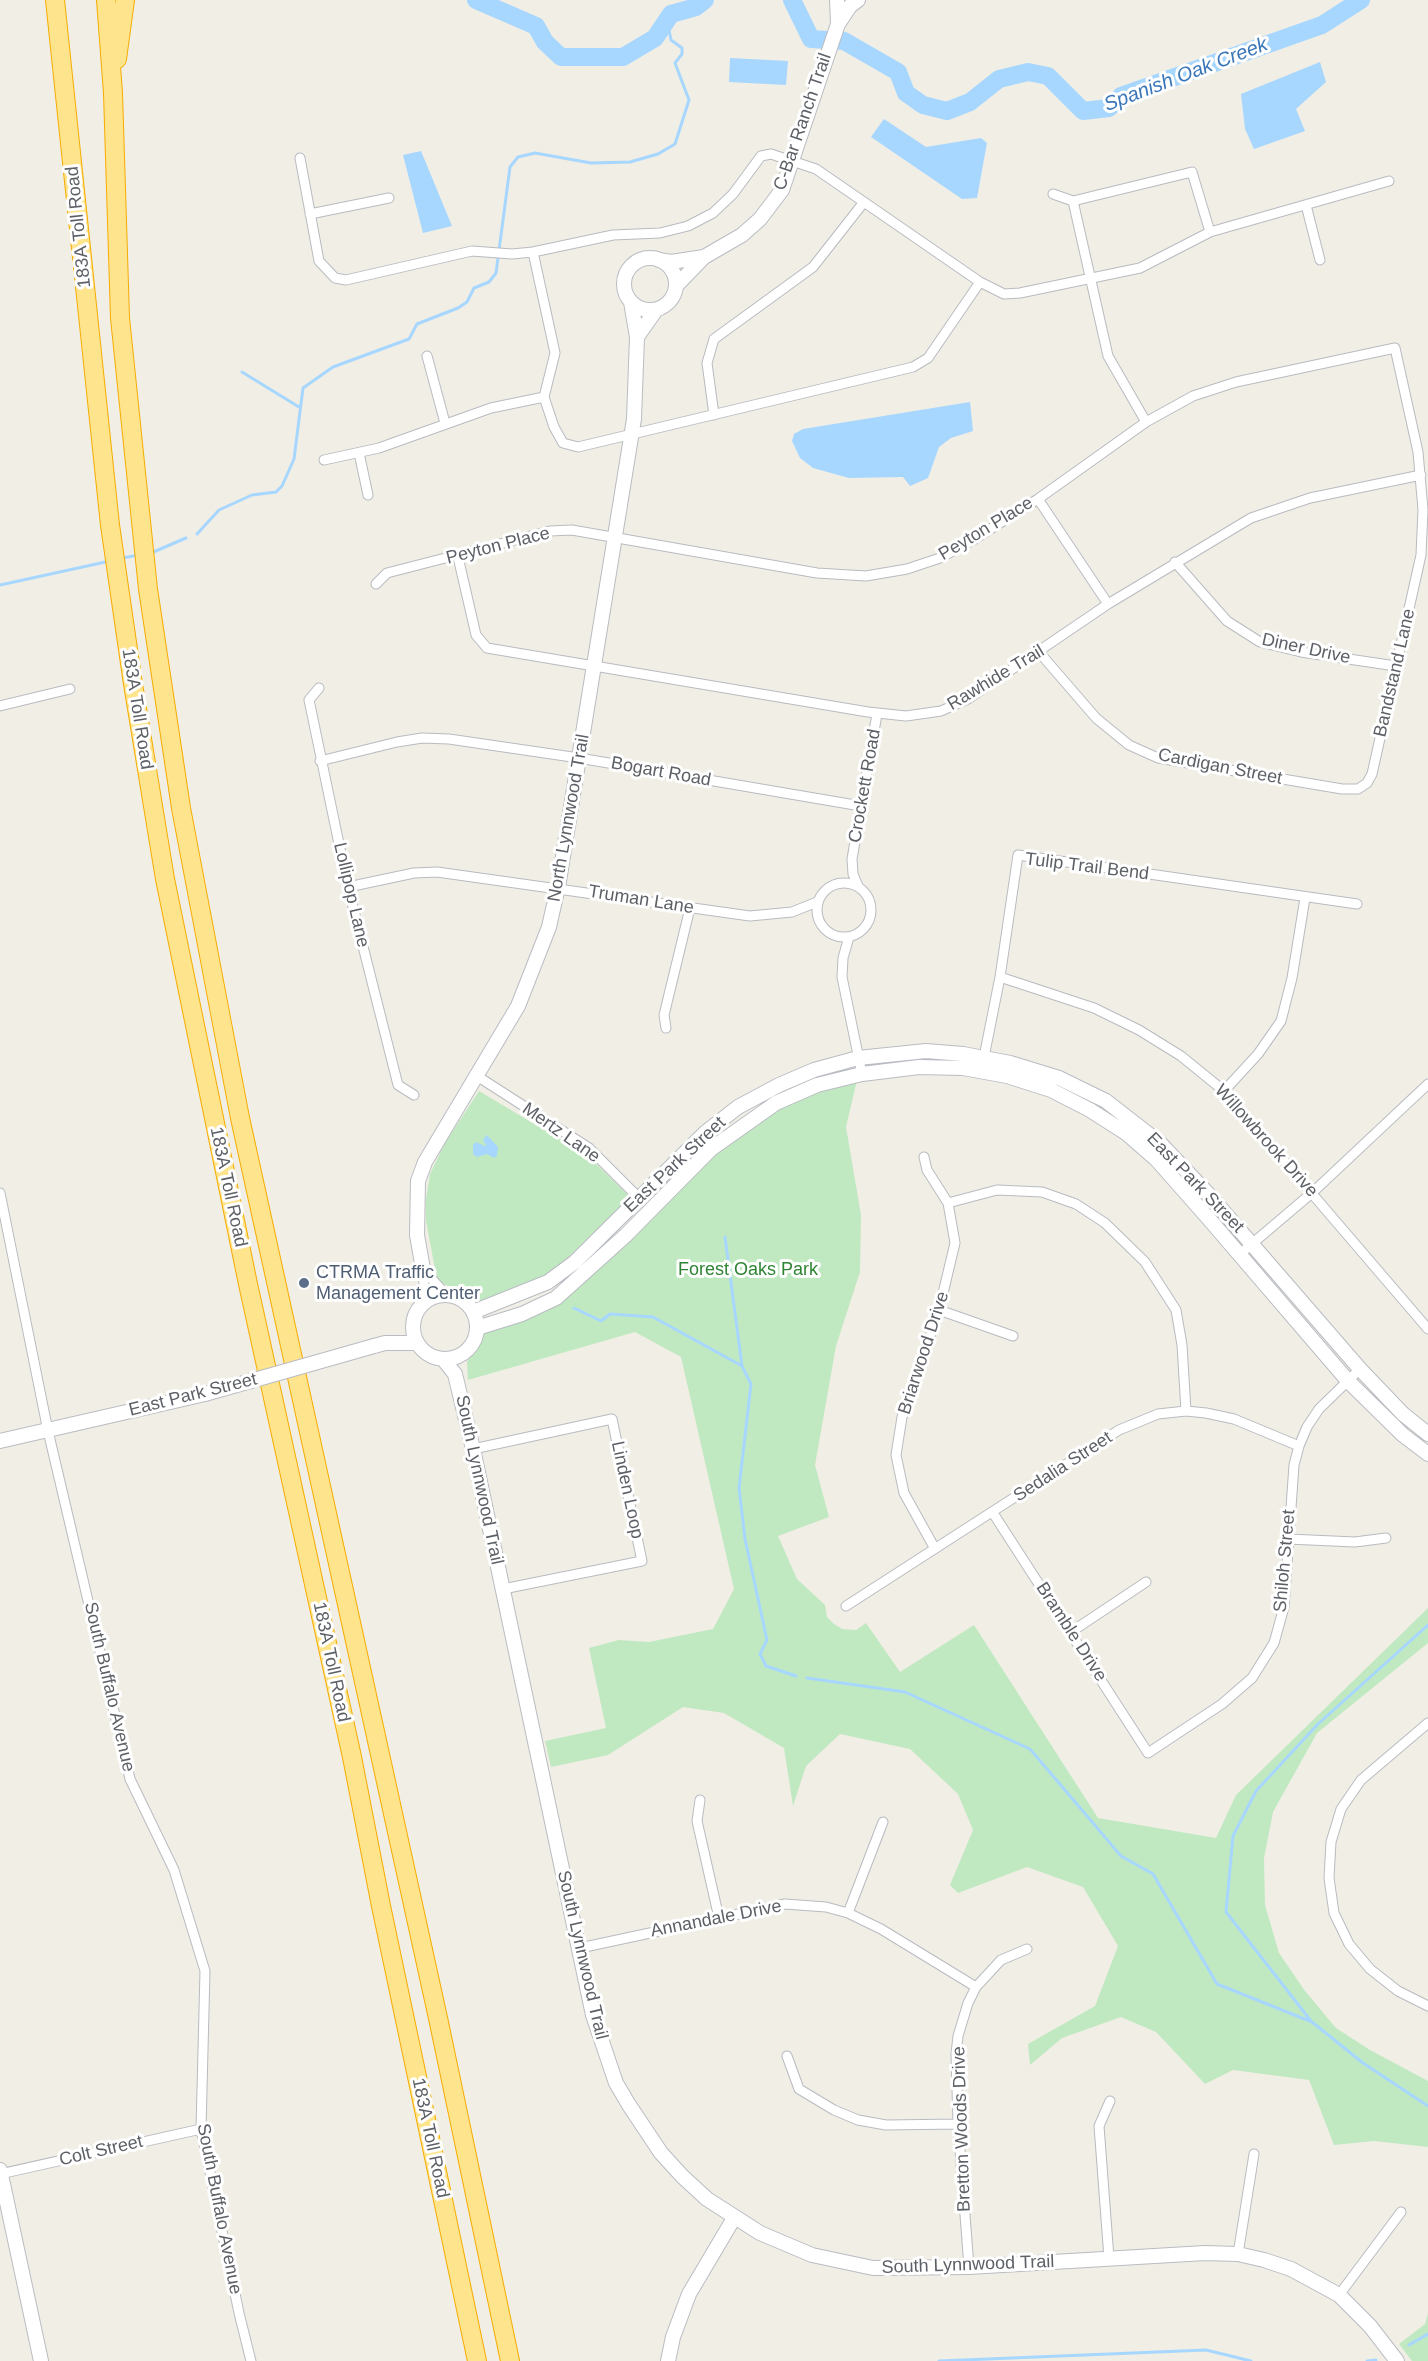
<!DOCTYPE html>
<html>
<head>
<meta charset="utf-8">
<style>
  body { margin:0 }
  canvas { display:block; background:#f0eee5 }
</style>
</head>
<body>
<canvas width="1428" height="2361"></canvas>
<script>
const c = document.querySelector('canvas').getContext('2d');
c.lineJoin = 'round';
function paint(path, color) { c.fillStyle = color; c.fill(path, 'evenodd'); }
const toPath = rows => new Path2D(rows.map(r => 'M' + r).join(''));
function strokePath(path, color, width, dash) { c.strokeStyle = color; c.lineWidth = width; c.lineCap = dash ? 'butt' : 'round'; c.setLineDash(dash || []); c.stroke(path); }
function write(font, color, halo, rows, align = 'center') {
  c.font = font + ' Helvetica,sans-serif'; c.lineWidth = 6; c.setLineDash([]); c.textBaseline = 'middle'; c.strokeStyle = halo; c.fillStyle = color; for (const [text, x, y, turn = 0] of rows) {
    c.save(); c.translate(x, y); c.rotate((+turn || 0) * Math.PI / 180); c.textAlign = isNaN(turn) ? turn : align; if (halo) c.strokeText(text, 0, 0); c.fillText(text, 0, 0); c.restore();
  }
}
paint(toPath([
  [857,1080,846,1127,861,1215,860,1272,836,1346,815,1465,829,1517,778,1536,797,1579,825,1605,827,1617,834,1624,842,1629,856,1630,866,1623,900,1672,974,1625,1098,1818,1216,1838,1236,1795,1428,1608,1428,1643,1317,1733,1273,1812,1264,1858,1265,1905,1279,1953,1305,1991,1336,2028,1370,2050,1428,2081,1428,2147,1374,2141,1334,2145,1309,2080,1233,2070,1205,2084,1156,2032,1121,2017,1062,2038,1030,2065,1028,2044,1095,2006,1118,1946,1083,1887,1027,1867,958,1893,950,1885,973,1830,958,1794,910,1749,840,1734,806,1766,793,1806,784,1748,724,1713,683,1707,608,1755,551,1767,545,1741,606,1728,589,1648,619,1640,649,1642,713,1629,734,1589,681,1357,635,1332,468,1380,467,1362,485,1331,543,1308,713,1152,767,1114,830,1086],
  [479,1091,588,1156,628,1195,626,1203,564,1265,528,1286,489,1303,477,1302,437,1280,426,1221,426,1199,430,1174,445,1143],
  [1428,2313,1428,2361,1412,2361,1399,2344,1425,2324]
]), '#c1e9c1');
paint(toPath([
  [730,58,788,61,786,85,729,82],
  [1320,62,1326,82,1296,109,1305,131,1254,149,1245,129,1241,94],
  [884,119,926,147,981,138,987,143,977,198,962,199,871,137],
  [421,151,452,226,423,233,403,155],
  [970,402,973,431,951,438,939,447,928,478,910,486,903,477,849,478,813,468,800,458,792,441,794,434,803,429],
  [487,1135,498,1147,497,1156,494,1158,487,1154,477,1157,473,1154,473,1145,476,1142,487,1147,483,1140]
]), '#a7d7ff');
strokePath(toPath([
  [242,372,299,407],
  [197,534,219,510,252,495,276,492,282,486,294,459,303,388,333,367,409,339,417,324,458,308,467,302,474,288,489,282,496,273,510,167,518,157,535,153,591,163,630,162,658,154,675,144,689,100,675,63,682,54,682,48,671,40,669,30,675,13],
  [151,553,186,538],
  [122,558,139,555],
  [0,585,110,561],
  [725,1237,742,1366,751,1384,739,1488,745,1539,767,1640,760,1654,766,1666,796,1676],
  [574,1308,601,1321,610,1314,653,1317,742,1366],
  [807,1678,905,1692,1030,1749,1121,1856,1153,1874,1217,1984,1312,2022,1363,2063,1428,2106],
  [1311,2021,1226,1912,1233,1836,1256,1791,1318,1724,1428,1625],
  [1409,2345,1428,2334],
  [939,2361,1206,2350,1251,2361],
  [1367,2361,1376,2360]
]), '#a7d7ff', 3);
strokePath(toPath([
  [476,0,536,26,545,42,561,57,623,57,655,38,671,14,696,7,705,0],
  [792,0,811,39,844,41,898,72,906,93,923,105,947,111,970,102,999,79,1028,72,1048,76,1083,111,1109,108,1121,96,1322,25,1361,0]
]), '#a7d7ff', 18);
const street = toPath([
  [300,158,319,261,335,278,346,280,472,251,512,254,533,252,613,235,660,233,688,226,713,213,733,194,761,156,771,154,816,169,980,282,1004,294,1020,293,1140,268,1210,232,1389,181],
  [1053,194,1073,201],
  [1306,205,1320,260],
  [310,214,389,198],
  [533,252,555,353,544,397,554,427,563,443,578,447,913,367,928,358,980,282],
  [427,356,445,423],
  [714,415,707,363,714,339,813,267,864,202],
  [1146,422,1108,356,1073,201,1192,172,1210,232],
  [359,453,368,495],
  [324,460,379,448,491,408,544,397],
  [1038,499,1108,604],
  [458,557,476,635,487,648,868,712,906,716,941,711,968,699,1108,604,1251,518,1310,498,1421,475],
  [1175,562,1227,621,1260,642,1301,652,1396,666],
  [376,584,387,573,550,531,572,530,817,573,866,576,907,569,940,558,973,540,1038,499,1146,422,1193,396,1236,382,1395,348,1418,452,1423,510,1421,555,1372,774,1367,783,1358,789,1342,789,1158,758,1129,745,1096,718,1039,652],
  [319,688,309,700,348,887,398,1085,414,1095],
  [0,706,70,689],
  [320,761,397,742,422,738,449,739,579,758,861,806],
  '817 910a27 27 0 1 1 54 0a27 27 0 1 1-54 0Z',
  [858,886,853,874,852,859,877,714],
  [348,887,414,873,437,872,750,916,792,912,817,902],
  [849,937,843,958,842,977,862,1074],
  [1000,977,1094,1008,1139,1030,1181,1056,1224,1091,1428,1329],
  [666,1028,664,1015,690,908],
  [984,1057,1000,977,1018,855,1357,904],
  [477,1076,589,1148,638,1197],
  [1224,1091,1258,1054,1281,1021,1292,978,1305,898],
  [924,1157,927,1170,948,1203,955,1243,939,1310,902,1417,896,1455,904,1493,934,1547],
  [0,1193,48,1431,130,1779,174,1870,205,1971,201,2129,239,2313,251,2361],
  [948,1203,997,1190,1042,1192,1076,1204,1105,1223,1145,1262,1176,1310,1182,1345,1186,1411],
  [1240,1254,1313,1192,1428,1084],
  [423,1269,446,1295],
  [423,1269,425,1301],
  [939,1310,1013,1336],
  [473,1449,612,1419,642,1561,503,1589],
  [993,1513,1148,1753,1222,1704,1252,1678,1274,1643,1284,1607,1294,1465,1299,1446,1307,1427,1319,1409,1360,1369],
  [1288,1539,1355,1542,1386,1538],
  [846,1606,1119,1430,1158,1414,1186,1411,1206,1413,1234,1419,1299,1446],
  [1071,1632,1146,1582],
  [1428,1723,1361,1780,1341,1809,1331,1842,1329,1878,1334,1913,1349,1944,1370,1969,1398,1991,1428,2006],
  [700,1800,697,1821,719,1918],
  [848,1913,883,1822],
  [580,1948,785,1904,826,1907,848,1913,881,1929,976,1987],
  [787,2056,799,2089,834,2110,858,2120,886,2125,958,2124],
  [0,2174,201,2129],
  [1238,2254,1254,2154],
  [1109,2258,1099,2126,1110,2101],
  [969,2267,958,2124,956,2054,958,2036,968,2003,976,1987,1001,1960,1027,1949],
  [1339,2295,1401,2212]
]);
const secondary = toPath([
  [837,0,838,24],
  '624 284a26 26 0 1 1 52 0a26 26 0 1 1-52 0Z',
  [659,260,671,262,704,257],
  [676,286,704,257,742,235,760,219,782,190,838,24,850,6,858,0],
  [637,337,656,310],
  [423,1269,417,1235,418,1181,425,1162,518,1006,549,927,558,887,634,419,637,337,631,302],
  '413 1327a32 32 0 1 1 64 0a32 32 0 1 1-64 0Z',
  [473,1312,548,1282,575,1262,706,1132,738,1107,779,1085,814,1070,858,1058,926,1051,963,1054,1010,1063,1059,1078,1106,1101,1160,1143,1210,1196,1360,1369,1403,1414,1428,1434],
  [477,1328,522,1314,556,1298,626,1235,711,1149,776,1103,817,1085,862,1074,919,1067,963,1068,1007,1076,1051,1090,1090,1110,1126,1133,1157,1160,1209,1219,1348,1381,1403,1435,1428,1454],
  [374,1346,385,1343,416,1343],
  [443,1359,455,1374,473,1449,593,2015,616,2083,629,2105,661,2153,683,2177,707,2199,760,2233,812,2255,873,2268,969,2267,1205,2253,1238,2254,1264,2260,1291,2269,1339,2295,1370,2326,1397,2361],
  [0,1441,205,1394],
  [0,2170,41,2361],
  [668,2361,673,2337,689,2294,734,2218]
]);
const highway = toPath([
  [55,0,110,525,133,684,165,879,248,1284,352,1757,381,1906,477,2361],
  [106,0,113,93,120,318,148,589,181,808,240,1118,438,2018,510,2361],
  [117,59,125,0]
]);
strokePath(street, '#b8bbc0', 11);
strokePath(secondary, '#b9bcc2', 16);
strokePath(highway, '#f6ac00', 20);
strokePath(street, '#fff', 9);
strokePath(secondary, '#fff', 14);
strokePath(highway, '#ffe48e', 18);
const secondaryBridge = toPath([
  [205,1394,374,1346]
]);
strokePath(secondaryBridge, '#b9bcc2', 16, []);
strokePath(secondaryBridge, '#fff', 14);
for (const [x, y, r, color] of [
  [304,1283,6,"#5c6f8a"]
]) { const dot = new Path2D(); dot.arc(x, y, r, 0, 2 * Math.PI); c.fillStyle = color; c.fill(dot); strokePath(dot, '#fff', 2); }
write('18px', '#5d6167', '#fff', [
  ["C-Bar Ranch Trail",803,122,-71],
  ["183A Toll Road",79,227,-96],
  ["Peyton Place",986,529,-31],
  ["Peyton Place",498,546,-14],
  ["Diner Drive",1306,649,12],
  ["Bandstand Lane",1395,673,-77],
  ["Rawhide Trail",996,678,-31],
  ["183A Toll Road",137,709,81],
  ["Cardigan Street",1220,767,11],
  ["Bogart Road",661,772,10],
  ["Crockett Road",865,786,-80],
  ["North Lynnwood Trail",569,818,-80],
  ["Tulip Trail Bend",1087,867,7],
  ["Lollipop Lane",351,895,77],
  ["Truman Lane",641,900,9],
  ["Mertz Lane",561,1133,35],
  ["Willowbrook Drive",1266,1141,48],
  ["East Park Street",675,1165,-43],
  ["East Park Street",1195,1183,46],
  ["183A Toll Road",228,1187,78],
  ["Briarwood Drive",924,1353,-72],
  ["East Park Street",193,1395,-14],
  ["Sedalia Street",1063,1467,-33],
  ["South Lynnwood Trail",479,1480,78],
  ["Linden Loop",627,1490,78],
  ["Shiloh Street",1285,1561,-85],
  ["Bramble Drive",1071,1632,57],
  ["183A Toll Road",331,1662,78],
  ["South Buffalo Avenue",109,1687,77],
  ["Annandale Drive",716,1919,-11],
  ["South Lynnwood Trail",582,1955,77],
  ["Bretton Woods Drive",962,2129,-92],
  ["183A Toll Road",430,2138,78],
  ["Colt Street",101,2151,-13],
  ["South Buffalo Avenue",219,2209,79],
  ["South Lynnwood Trail",968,2265,-2]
]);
write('18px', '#2f8434', '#fff', [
  ["Forest Oaks Park",748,1270]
]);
write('18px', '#4e5e75', '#fff', [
  ["CTRMA Traffic",316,1273],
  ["Management Center",316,1294]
], 'left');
write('italic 20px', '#3b77b8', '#fff', [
  ["Spanish Oak Creek",1186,75,-21]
]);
</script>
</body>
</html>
